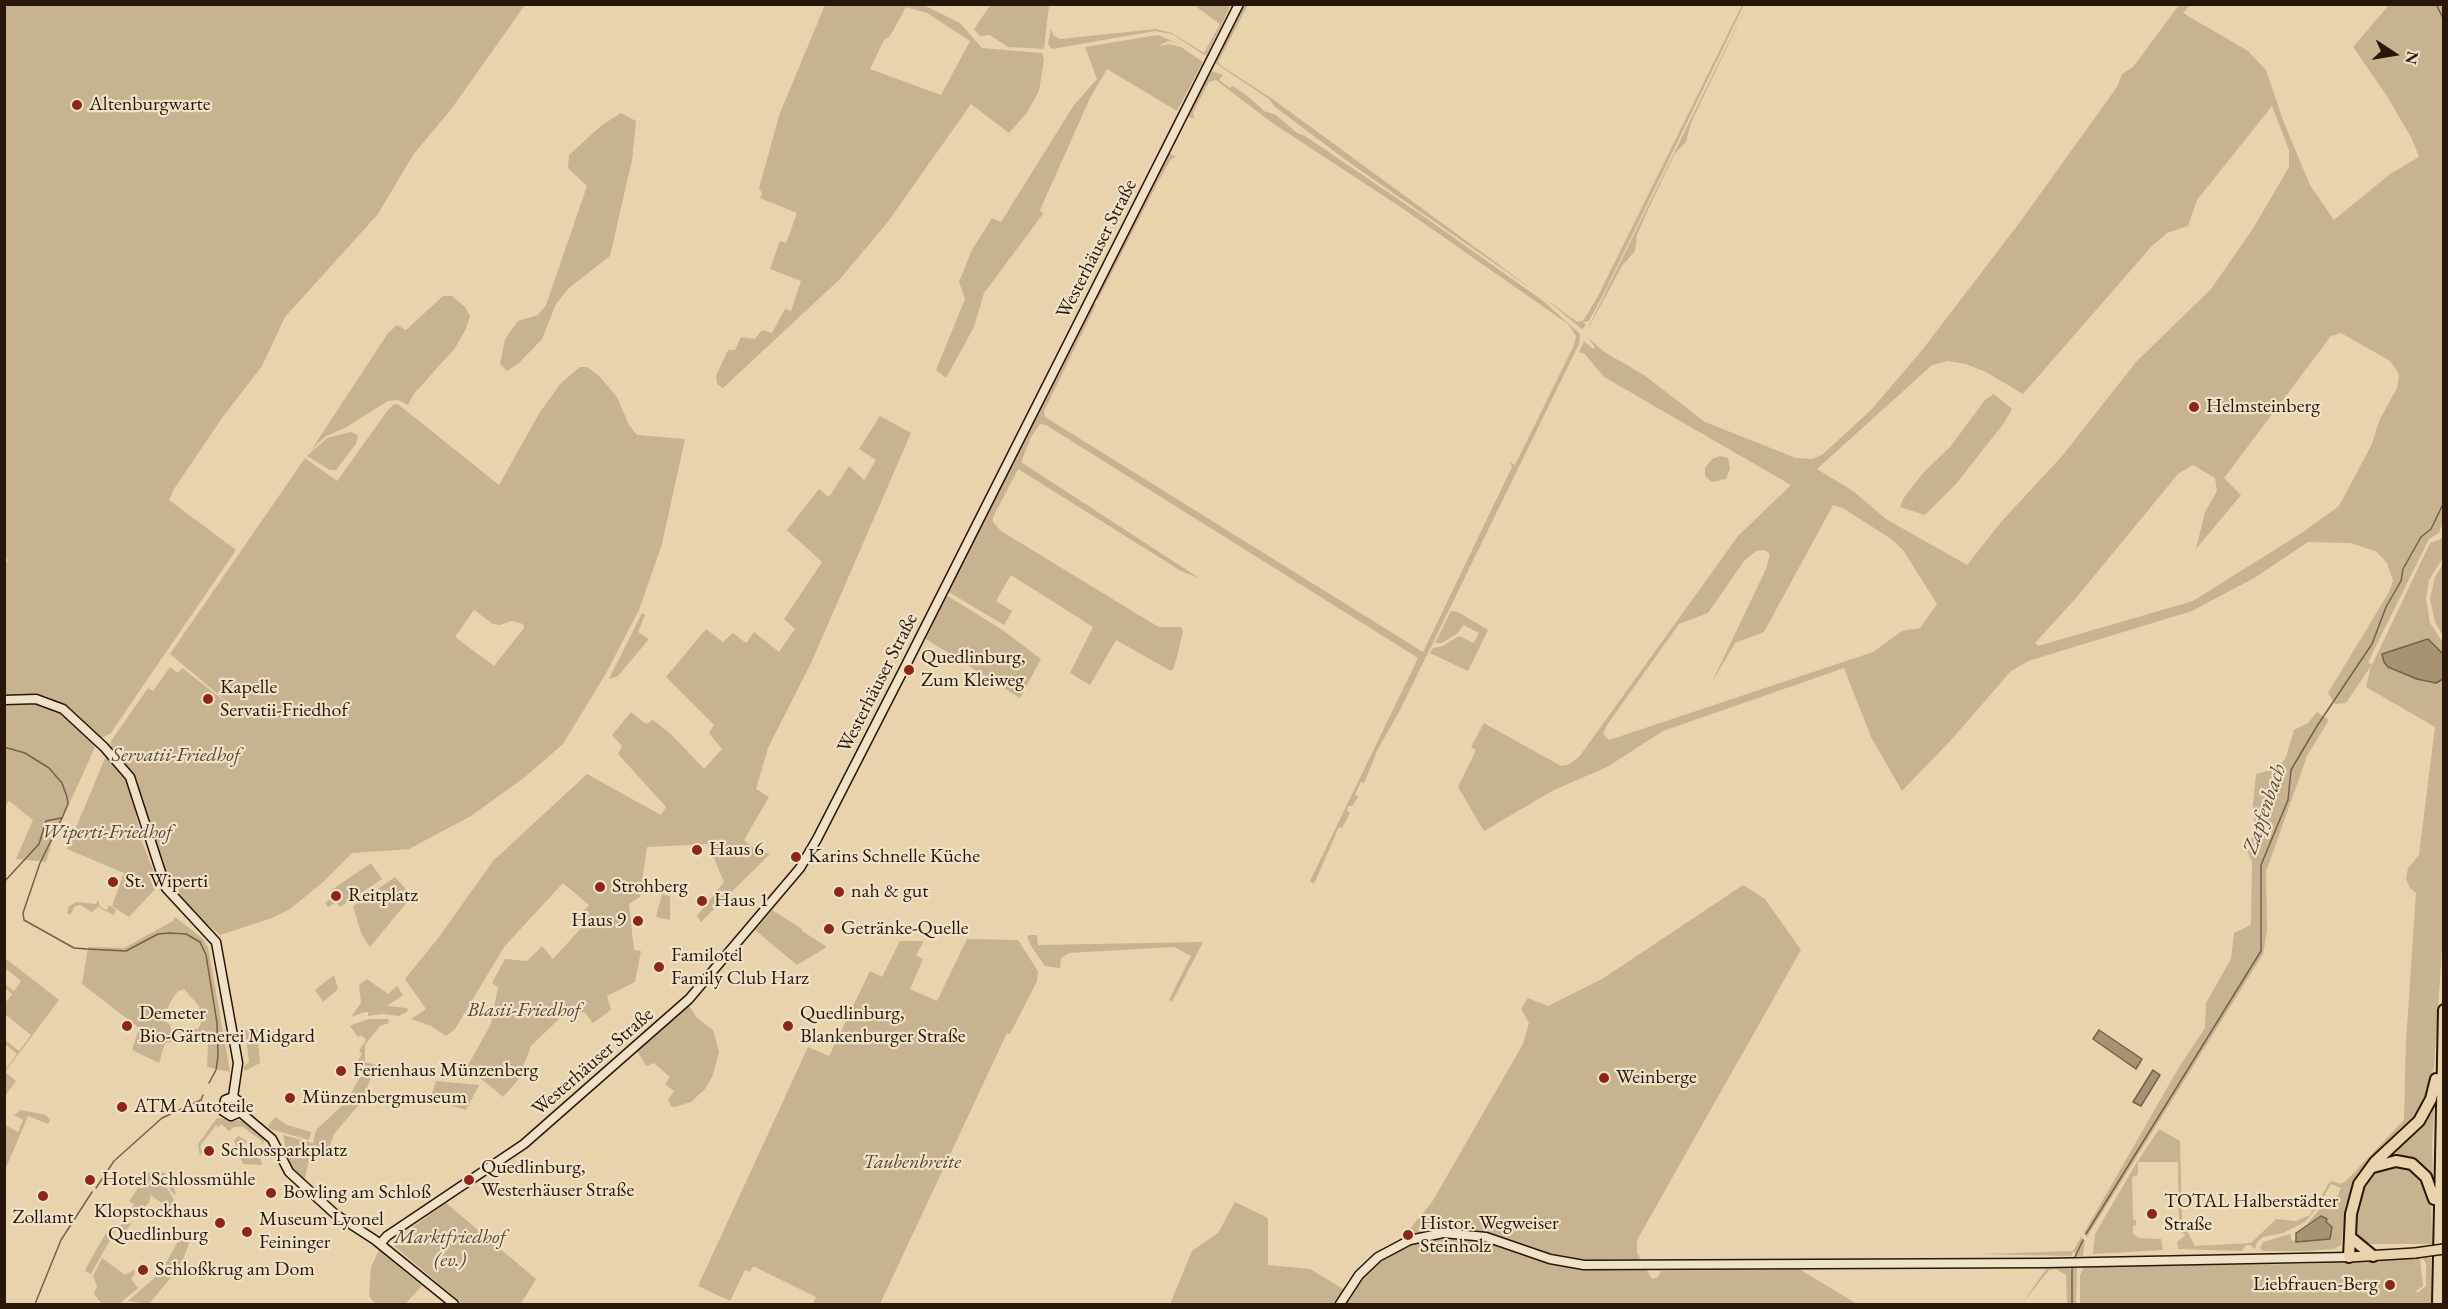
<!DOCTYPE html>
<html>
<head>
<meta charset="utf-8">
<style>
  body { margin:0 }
  #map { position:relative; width:2448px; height:1309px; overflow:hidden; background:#e8d3ac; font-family:"EB Garamond",serif }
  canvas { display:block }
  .frame { position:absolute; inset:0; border:6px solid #281608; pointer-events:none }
  .north { position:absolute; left:2364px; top:24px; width:60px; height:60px; -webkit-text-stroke:4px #f0e2c9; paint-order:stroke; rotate:102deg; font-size:16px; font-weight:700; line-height:24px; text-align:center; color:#281608 }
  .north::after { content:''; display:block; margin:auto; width:21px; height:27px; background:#281608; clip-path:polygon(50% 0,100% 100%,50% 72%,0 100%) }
</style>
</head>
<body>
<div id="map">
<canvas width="2448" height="1309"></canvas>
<div class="frame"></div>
<div class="north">N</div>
</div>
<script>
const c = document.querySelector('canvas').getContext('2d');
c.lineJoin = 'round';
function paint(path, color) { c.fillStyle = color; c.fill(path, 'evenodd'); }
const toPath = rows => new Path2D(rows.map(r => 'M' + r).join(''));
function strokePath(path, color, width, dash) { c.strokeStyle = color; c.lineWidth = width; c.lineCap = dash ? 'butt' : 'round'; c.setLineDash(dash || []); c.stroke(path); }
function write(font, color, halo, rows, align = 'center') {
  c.font = font + ' "EB Garamond",serif'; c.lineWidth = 4.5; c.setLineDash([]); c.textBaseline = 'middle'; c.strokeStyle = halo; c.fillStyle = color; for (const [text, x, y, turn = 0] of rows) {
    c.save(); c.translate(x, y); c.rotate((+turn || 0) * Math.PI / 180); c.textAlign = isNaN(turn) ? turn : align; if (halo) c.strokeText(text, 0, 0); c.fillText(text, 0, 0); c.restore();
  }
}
paint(toPath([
  [991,4,1049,5,1044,49,1008,47,990,35,980,36,974,29],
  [4,5,525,5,452,108,413,155,378,214,285,317,262,366,222,418,174,489,169,500,236,550,110,734,101,738,68,708,46,696,5,695,4,566,8,560,4,557],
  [825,5,918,4,930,8,960,23,982,48,1042,53,1044,59,1039,91,1026,114,1009,133,971,104,887,223,840,279,723,388,717,384,716,376,728,350,735,350,741,337,755,339,762,330,772,333,785,309,791,311,801,281,770,269,780,241,786,243,797,213,760,198,762,193,759,188,780,113],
  [906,7,927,13,970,41,941,95,870,69,884,40,890,36],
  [1194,5,1231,5,1206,56,1172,34,1155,31,1052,49,1048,44,1051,28,1053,35,1060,39,1156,29,1172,33,1204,53,1220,24],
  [1241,5,1248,5,1218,62,1220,65,1274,100,1577,322,1583,321,1597,298,1742,5,1744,5,1605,291,1589,321,1583,322,1586,325,1582,329,1543,297,1350,163,1275,107,1269,99,1215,63],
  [1747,5,1691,123,1686,142,1675,153,1646,214,1637,235,1635,251,1622,266,1585,334],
  [2179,5,2190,5,2183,13,2248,51,2266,70,2284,123,2310,185,2334,220,2390,174,2419,157,2412,139,2387,96,2353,47,2389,5,2443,5,2443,522,2439,533,2429,539,2368,662,2372,665,2430,543,2443,538,2443,558,2429,580,2426,598,2430,623,2444,644,2444,919,2434,1067,2421,1113,2366,1167,2363,1168,2364,1171,2356,1181,2346,1204,2341,1245,2334,1249,2308,1251,2264,1251,2260,1249,2263,1242,2290,1234,2292,1241,2298,1240,2296,1233,2308,1227,2314,1220,2306,1225,2329,1198,2336,1199,2341,1188,2331,1184,2318,1207,2305,1222,2283,1233,2263,1237,2257,1242,2255,1249,2250,1245,2246,1245,2242,1251,2178,1249,2177,1242,2186,1235,2179,1231,2178,1162,2138,1162,2138,1175,2132,1177,2133,1220,2136,1220,2136,1225,2133,1226,2133,1234,2139,1238,2161,1239,2163,1250,2093,1254,2095,1234,2137,1162,2159,1129,2180,1141,2182,1222,2195,1246,2251,1243,2276,1219,2296,1221,2310,1215,2329,1183,2332,1181,2341,1184,2346,1181,2404,1120,2406,1042,2416,893,2410,888,2406,879,2408,868,2419,855,2435,727,2366,687,2371,666,2346,703,2335,704,2328,693,2389,592,2393,581,2387,563,2377,552,2351,543,2308,542,2256,577,2192,611,2028,661,2011,671,1952,739,1902,791,1871,737,1844,668,1663,731,1607,767,1554,790,1484,831,1458,787,1476,750,1471,747,1484,723,1561,766,1568,765,1579,757,1738,536,1791,485,1604,377,1585,354,1579,352,1584,341,1593,349,1595,347,1587,337,1606,353,1644,375,1705,422,1796,458,1813,459,1823,454,1872,409,1923,349,2020,222,2117,87,2122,74,2133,67],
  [2272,106,2289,150,2289,167,2254,227,2211,289,2136,362,2063,455,2001,522,1967,565,1886,519,1853,491,1817,469,1932,365,1948,361,1966,364,1986,372,2023,394,2151,247,2167,233,2188,226,2197,200],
  [2341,333,2390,361,2399,374,2397,388,2379,421,2372,444,2339,506,2303,532,2193,601,2038,646,2035,643,2076,598,2178,474,2193,465,2215,478,2217,491,2205,512,2196,549,2241,495,2224,478,2331,336],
  [1833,505,1843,508,1891,539,1903,550,1937,604,1920,628,1902,631,1873,652,1609,740,1603,734,1607,725,1679,624,1708,613,1744,561,1756,551,1764,550,1770,554,1766,569,1711,684,1735,643,1764,632],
  [1158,35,1177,43,1168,41,1157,47,1168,44,1181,47,1203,62,1177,111,1107,69,1090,98,1040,210,1043,214,984,293,974,327,946,378,936,370,965,299,959,282,972,250,992,218,1001,222,1074,105,1097,79,1085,47],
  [1211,71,1223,75,1219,80,1230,88,1233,86,1250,98,1264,111,1276,115,1297,133,1305,136,1426,218,1542,300,1580,334,1579,344,1400,710,1378,749,1364,783,1361,782,1355,794,1358,797,1352,806,1348,806,1347,811,1350,813,1342,828,1339,827,1314,884,1310,881,1418,658,1046,425,1040,424,1031,437,1021,462,1199,578,1181,571,1018,469,993,517,993,522,1001,531,1142,617,1159,627,1181,627,1183,632,1174,668,1171,671,1116,640,1090,685,1070,673,1093,627,1011,575,996,601,1012,611,1004,625,947,591,1010,465,1014,464,1012,461,1092,303,1096,305,1044,411,1045,417,1423,652,1512,467,1510,462,1515,465,1574,345,1576,336,1568,324,1402,208,1271,122,1216,80,1209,82,1193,112,1194,119,1186,115],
  [621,113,636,121,632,160,610,256,570,287,556,304,542,339,518,364,507,371,500,364,505,339,518,321,538,315,546,305,587,186,568,168,569,155,602,125],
  [1169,153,1176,157,1171,159,1159,180,1098,300,1094,298,1135,217,1140,214,1140,207],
  [443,296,452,296,465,307,470,316,466,329,455,348,413,395,408,405,398,400,388,401,345,428,326,436,312,449,388,333,397,325,406,330],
  [580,367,587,367,599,376,617,397,629,425,637,435,685,439,662,544,639,610,605,675,563,744,525,777,471,816,409,849,352,853,322,883,290,909,272,918,220,935,184,904,169,883,147,821,144,801,138,786,110,748,111,741,148,688,153,691,170,667,178,673,182,668,249,720,170,654,305,458,337,481,388,410,394,404,399,405,499,485,540,412,561,383],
  [474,610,493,624,500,625,512,621,523,624,524,628,494,666,455,637],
  [1994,394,2012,409,2004,423,1956,484,1925,515,1900,507,1903,499,1923,473,1950,447,1985,400],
  [880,416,911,433,812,661,768,748,756,789,769,797,744,840,755,849,770,854,701,922,697,916,724,882,708,844,647,847,640,897,629,904,634,950,641,951,635,982,607,996,611,1010,593,1023,584,1012,564,1014,531,1046,518,1080,503,1097,467,1067,491,1024,498,987,492,983,505,959,527,961,542,946,553,959,583,926,578,916,589,905,563,883,504,947,455,1029,446,1036,431,1026,411,1019,426,1009,405,979,439,937,493,861,587,774,661,815,666,807,618,754,622,746,612,735,631,712,646,724,653,720,672,735,704,769,722,749,709,733,714,725,666,677,706,629,723,642,733,633,746,643,754,632,779,652,795,629,784,619,822,562,787,530,819,489,829,497,849,466,864,480,876,460,859,449],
  [351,432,358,435,356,444,336,470,330,470,307,456,327,438],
  [1720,456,1728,458,1730,469,1726,479,1712,482,1705,476,1705,468,1712,459],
  [2443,564,2443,636,2435,622,2430,599,2435,577],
  [946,595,1001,629,1041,659,1020,698,926,639],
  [1451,611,1458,612,1488,630,1468,671,1430,653,1433,648,1443,646,1459,636,1474,643,1479,633,1463,625,1458,633,1442,643,1435,643],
  [642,613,645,615,638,632,649,639,618,676,609,679],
  [34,701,59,710,77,724,95,747,52,842,46,862,16,859,33,820,9,801,5,806,5,704],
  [2317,712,2329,720,2307,756,2266,872,2267,931,2263,954,2087,1237,2084,1233,2179,1067,2205,1028,2206,1003,2231,959,2234,933,2251,925,2252,862,2247,850,2255,829,2253,804,2256,774,2271,770,2285,760,2294,730,2308,723],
  [106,756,122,774,131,790,141,839,159,885,129,917,112,906,124,873,67,849],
  [371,863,382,879,340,907,336,902,328,907,325,903,333,897,330,891],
  [395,877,412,896,370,947,361,933,353,906],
  [1743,885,1765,899,1801,950,1637,1240,1637,1253,1652,1279,1658,1277,1661,1271,1799,1269,1857,1304,1170,1304,1192,1251,1218,1233,1235,1202,1268,1218,1268,1265,1310,1269,1350,1293,1372,1264,1409,1243,1405,1235,1432,1202,1523,1044,1529,1023,1521,1009,1528,998,1548,1006,1602,979],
  [662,894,670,896,670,920,656,917],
  [98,900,100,907,107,910,109,905,116,910,114,915,98,907,92,912,80,905,75,906,70,915,67,913,69,906,77,902,96,904],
  [772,910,802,929,802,931,827,947,797,965,755,930],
  [175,917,202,938,208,947,230,1072,207,1067,208,1044,176,1042,181,1029,198,1029,201,1023,199,1006,184,989,178,991,171,1001,163,1019,170,1025,173,1036,172,1042,165,1043,159,1063,132,1050,139,1028,82,984,88,947,124,948,173,921],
  [1030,935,1037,935,1038,945,1203,942,1172,1002,1169,1000,1191,956,1174,947,1069,953,1061,958,1060,968,1045,966,1031,946,1027,937],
  [967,939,1018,940,1038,971,1037,981,1010,1034,1007,1033,880,1304,813,1304,816,1297,753,1266,750,1272,745,1270,730,1301,698,1286,808,1047,829,1056,870,971,882,977,900,941,924,941,916,955,923,959,910,989,937,1001],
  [5,958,59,1000,5,1072,16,1081,5,1096,5,1070,17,1054,5,1044,5,1040,19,1051,31,1035,5,1014,5,1003,12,994,5,988,5,984,14,991,21,981,5,968],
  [334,975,338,989,323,1002,315,990],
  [367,979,388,994,397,986,403,995,387,1006,407,1008,408,1011,399,1016,382,1014,368,1016,368,1012,365,1012,351,1017,361,1003,359,985],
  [689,1006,697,1018,713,1030,719,1052,713,1075,705,1089,691,1102,675,1107,671,1106,668,1100,674,1091,665,1084,670,1077,654,1063,646,1066,637,1051],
  [368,1019,388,1019,389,1023,380,1026,365,1045,365,1062,376,1065,362,1101,334,1134,328,1153,311,1149,305,1179,301,1178,289,1164,283,1135,313,1143,316,1130,346,1102,360,1077,365,1076,364,1071,360,1072,356,1067,362,1067,363,1063,357,1062,362,1054,359,1051,366,1040,361,1035,358,1037,350,1026],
  [251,1028,257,1029,260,1063,245,1071,243,1067,249,1062,245,1030],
  [436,1081,479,1085,466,1110,430,1099],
  [2435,1097,2432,1143,2433,1181,2420,1166,2379,1162],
  [21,1110,46,1115,50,1120,48,1124,28,1116,5,1170,5,1125,18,1132,23,1120,14,1115],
  [275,1117,287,1125,311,1132,309,1140,270,1129,268,1126],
  [217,1118,242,1121,265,1140,261,1145,262,1141,243,1127,234,1127,229,1131,221,1124,218,1127,216,1125,200,1146,202,1152,200,1156,198,1144],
  [238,1136,247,1141,243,1146,257,1157,263,1154,260,1157,262,1165,243,1164,234,1141],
  [2393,1163,2416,1169,2431,1196,2432,1244,2369,1244,2356,1238,2355,1213,2362,1188,2376,1170],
  [157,1171,165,1173,171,1179,176,1194,174,1195,165,1182,158,1185,164,1183,174,1200,170,1207,154,1198,145,1187,151,1195,149,1202,135,1218,131,1216,128,1221,131,1224,124,1234,118,1230,134,1204,129,1201,139,1187,142,1189,144,1186,148,1173],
  [446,1203,536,1279,521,1304,463,1304,394,1246,395,1240],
  [109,1228,115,1231,91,1274,85,1271,88,1264],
  [183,1232,191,1238,183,1259,172,1276,149,1304,128,1301,161,1272],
  [2081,1237,2085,1241,2083,1256,2076,1256,2074,1251,2071,1256,1980,1254,2073,1251],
  [379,1250,422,1286,405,1304,375,1304,369,1296,371,1267],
  [102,1258,125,1275,134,1270,135,1274,131,1279,138,1288,119,1304,102,1304,94,1294,97,1286,93,1276],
  [2420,1258,2423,1286,2416,1291,2417,1293,2426,1286,2426,1264,2423,1258,2431,1258,2432,1304,2080,1304,2080,1275,2084,1267,2088,1266,2302,1264],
  [2052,1267,2070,1268,2072,1274,2073,1268,2077,1268,2076,1304,2067,1304,2066,1275,2056,1269,2049,1270,2022,1304,2046,1269]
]), '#c7b390');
const water = toPath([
  [2428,639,2443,654,2443,679,2436,683,2417,679,2388,667,2384,662,2382,654,2428,639],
  [2099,1030,2142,1059,2136,1069,2093,1039,2099,1030],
  [2153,1070,2160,1075,2141,1106,2133,1102,2153,1070],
  [2321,1216,2327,1219,2326,1222,2332,1227,2330,1239,2296,1242,2296,1233,2321,1216]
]);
paint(water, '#a79374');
strokePath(water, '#746149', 1.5);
strokePath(toPath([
  [2436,4,2444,20],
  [4,747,25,753,49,768,62,783,67,797,68,804,62,818,40,863,23,913,24,920,74,948,87,949,126,951,158,934,169,933,186,934,200,942,206,955,217,1023,218,1056,216,1070,209,1083],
  [4,882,39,844,46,821,61,818],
  [96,1188,114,1161,162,1118,201,1100,203,1095],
  [2086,1234,2261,951,2261,865,2288,800,2291,770,2317,726,2372,644,2386,607,2401,581,2403,569,2421,537,2431,529,2444,502],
  [2074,1259,2083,1240],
  [2072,1266,2072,1304],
  [35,1304,61,1240,92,1192]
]), '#746149', 1.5);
const secondary = toPath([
  [4,700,36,699,63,709,104,747,130,777,166,888,216,942,238,1063,233,1097],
  [233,1097,225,1100,223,1111,231,1116,240,1112],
  [233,1097,241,1103,240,1112],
  [240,1112,272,1139,289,1172,335,1214,375,1240,454,1304],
  [380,1244,387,1236,524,1144,689,999,800,868,817,839,905,667,1239,4],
  [1340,1304,1359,1275,1378,1257,1410,1240,1443,1233,1486,1237,1550,1259,1584,1265,2046,1263,2349,1257]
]);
const primary = toPath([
  [2349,1257,2415,1253]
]);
const highway = toPath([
  [2373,1167,2396,1161,2412,1164,2426,1177,2434,1199],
  [2350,1237,2373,1256],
  [2349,1257,2351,1214,2359,1184,2375,1162,2419,1121,2431,1099,2436,1079],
  [2438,1304,2444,1010]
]);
strokePath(secondary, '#281608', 11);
strokePath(primary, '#281608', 12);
strokePath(highway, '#281608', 14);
strokePath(secondary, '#f0e2c9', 8);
strokePath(primary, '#e8d3ac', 9);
strokePath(highway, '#e8d3ac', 10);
const primaryBridge = toPath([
  [2415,1253,2444,1249]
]);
strokePath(primaryBridge, '#281608', 12, []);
strokePath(primaryBridge, '#e8d3ac', 9);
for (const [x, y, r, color] of [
  [77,105,6,"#8f2418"],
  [2194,407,6,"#8f2418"],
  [909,670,6,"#8f2418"],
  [208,699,6,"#8f2418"],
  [697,850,6,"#8f2418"],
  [796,857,6,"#8f2418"],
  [113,882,6,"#8f2418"],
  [600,887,6,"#8f2418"],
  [839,892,6,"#8f2418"],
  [336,896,6,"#8f2418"],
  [702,901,6,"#8f2418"],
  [638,921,6,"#8f2418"],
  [829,929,6,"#8f2418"],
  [659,967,6,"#8f2418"],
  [127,1026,6,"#8f2418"],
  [788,1026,6,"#8f2418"],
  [341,1071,6,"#8f2418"],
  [1604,1078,6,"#8f2418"],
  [290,1098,6,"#8f2418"],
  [122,1107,6,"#8f2418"],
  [209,1151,6,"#8f2418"],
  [90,1180,6,"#8f2418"],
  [469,1180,6,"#8f2418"],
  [271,1193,6,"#8f2418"],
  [43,1196,6,"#8f2418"],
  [2152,1214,6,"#8f2418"],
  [220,1223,6,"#8f2418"],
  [247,1232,6,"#8f2418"],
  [1408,1235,6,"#8f2418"],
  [143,1270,6,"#8f2418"],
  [2390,1285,6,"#8f2418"]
]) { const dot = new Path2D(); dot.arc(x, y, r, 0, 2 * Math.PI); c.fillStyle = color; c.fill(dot); strokePath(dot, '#f0e2c9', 2); }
write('20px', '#281608', '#f0e2c9', [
  ["Altenburgwarte",89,105],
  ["Helmsteinberg",2206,407],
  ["Quedlinburg,",921,658],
  ["Zum Kleiweg",921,681],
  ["Kapelle",220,688],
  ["Servatii-Friedhof",220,711],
  ["Haus 6",709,850],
  ["Karins Schnelle Küche",808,857],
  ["St. Wiperti",125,882],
  ["Strohberg",612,887],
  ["nah & gut",851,892],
  ["Reitplatz",348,896],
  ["Haus 1",714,901],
  ["Haus 9",626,921,"right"],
  ["Getränke-Quelle",841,929],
  ["Familotel",671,956],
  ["Family Club Harz",671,979],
  ["Demeter",139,1014],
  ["Bio-Gärtnerei Midgard",139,1037],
  ["Quedlinburg,",800,1014],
  ["Blankenburger Straße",800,1037],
  ["Ferienhaus Münzenberg",353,1071],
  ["Weinberge",1616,1078],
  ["Münzenbergmuseum",302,1098],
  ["ATM Autoteile",134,1107],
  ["Schlossparkplatz",221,1151],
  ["Quedlinburg,",481,1168],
  ["Westerhäuser Straße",481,1191],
  ["Hotel Schlossmühle",102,1180],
  ["Bowling am Schloß",283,1193],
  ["TOTAL Halberstädter",2164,1202],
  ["Straße",2164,1225],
  ["Klopstockhaus",208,1212,"right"],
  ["Quedlinburg",208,1235,"right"],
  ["Zollamt",43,1218,"center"],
  ["Museum Lyonel",259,1220],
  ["Feininger",259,1243],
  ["Histor. Wegweiser",1420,1224],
  ["Steinholz",1420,1247],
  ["Schloßkrug am Dom",155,1270],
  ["Liebfrauen-Berg",2378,1285,"right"]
], 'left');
write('20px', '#281608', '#f0e2c9', [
  ["Westerhäuser Straße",1097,249,-63],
  ["Westerhäuser Straße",878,683,-63],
  ["Westerhäuser Straße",593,1062,-41]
]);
write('italic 20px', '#584531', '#f0e2c9', [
  ["Servatii-Friedhof",176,756],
  ["Wiperti-Friedhof",107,833],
  ["Blasii-Friedhof",524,1011],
  ["Taubenbreite",912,1163],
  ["Marktfriedhof",450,1238],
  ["(ev.)",450,1261]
]);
write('italic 21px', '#5b4833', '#f0e2c9', [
  ["Zapfenbach",2265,809,-71]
]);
</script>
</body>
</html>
